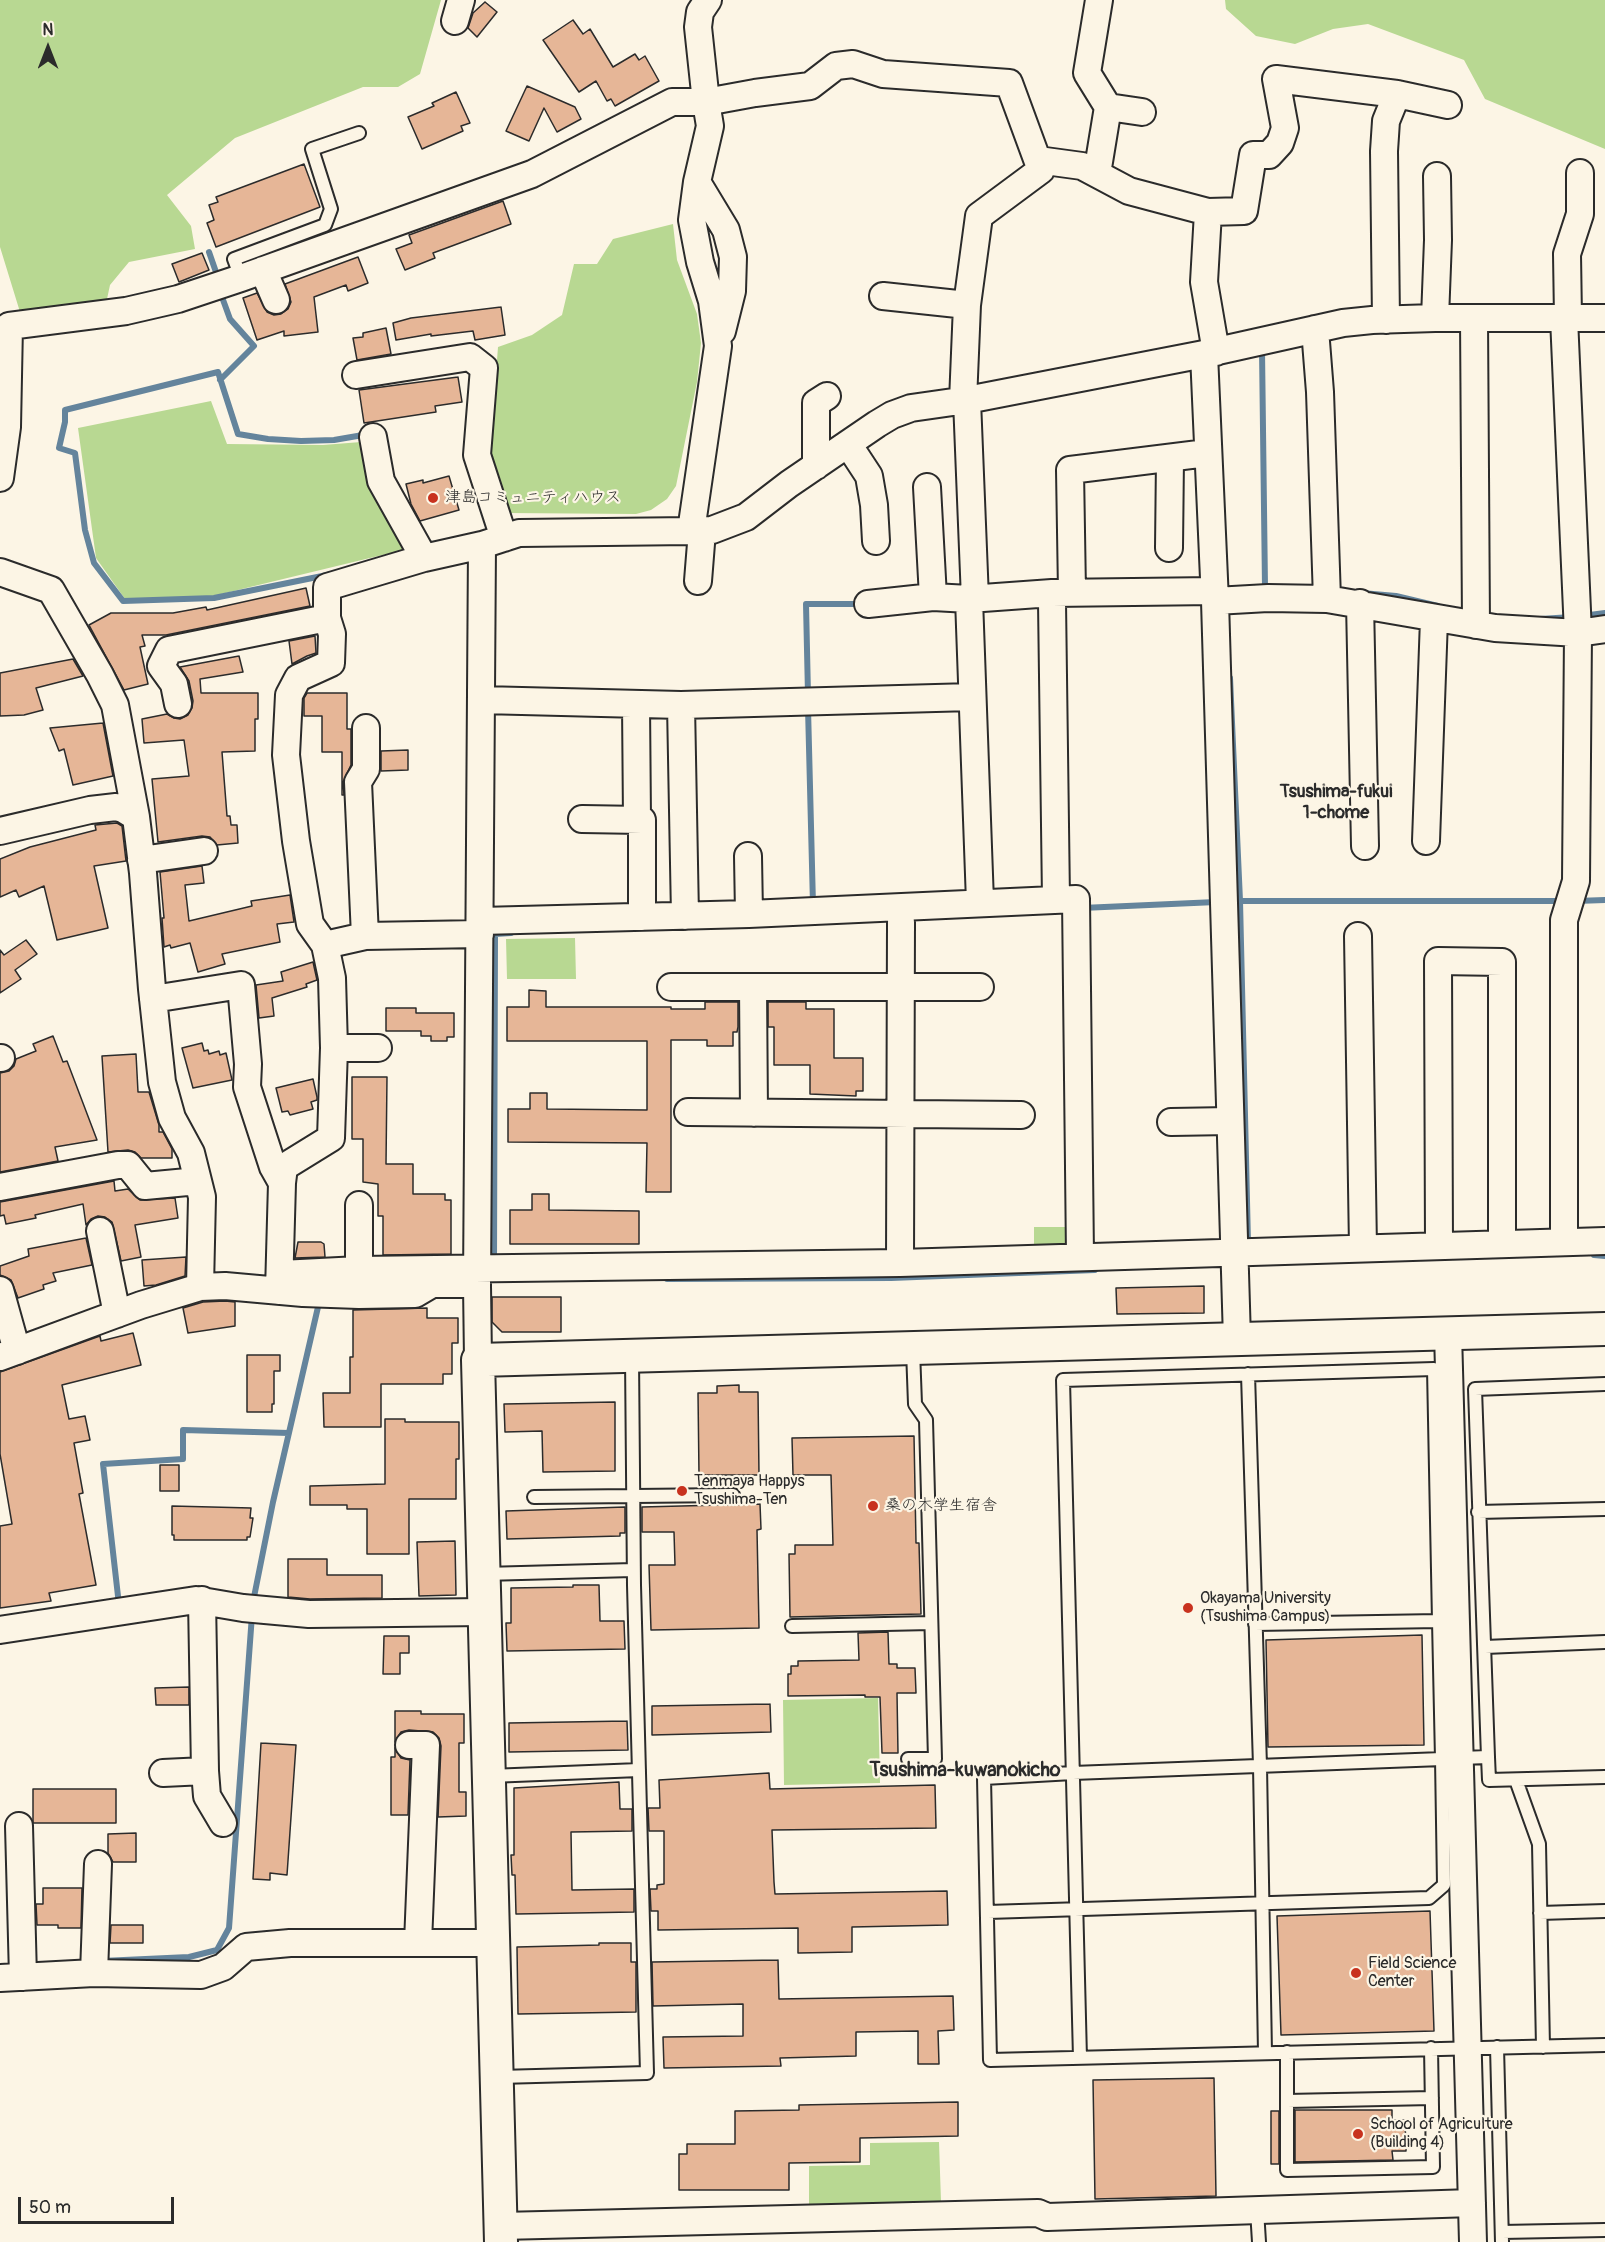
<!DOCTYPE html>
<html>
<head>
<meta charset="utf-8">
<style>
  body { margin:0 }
  #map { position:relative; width:1605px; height:2242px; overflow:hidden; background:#fcf5e5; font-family:Pangolin,sans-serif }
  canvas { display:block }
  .north { position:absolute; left:18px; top:18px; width:60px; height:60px; -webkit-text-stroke:4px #fcf5e5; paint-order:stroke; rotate:0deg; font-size:16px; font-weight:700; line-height:24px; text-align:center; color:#2b2b2b }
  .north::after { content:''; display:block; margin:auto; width:21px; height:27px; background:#2b2b2b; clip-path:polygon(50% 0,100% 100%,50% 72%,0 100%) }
  .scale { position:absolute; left:18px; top:2197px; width:156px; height:27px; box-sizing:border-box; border:3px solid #2b2b2b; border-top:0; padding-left:8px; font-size:18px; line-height:21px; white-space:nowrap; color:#2b2b2b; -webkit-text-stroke:4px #fcf5e5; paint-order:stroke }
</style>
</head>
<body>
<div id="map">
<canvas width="1605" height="2242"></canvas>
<div class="north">N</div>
<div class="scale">50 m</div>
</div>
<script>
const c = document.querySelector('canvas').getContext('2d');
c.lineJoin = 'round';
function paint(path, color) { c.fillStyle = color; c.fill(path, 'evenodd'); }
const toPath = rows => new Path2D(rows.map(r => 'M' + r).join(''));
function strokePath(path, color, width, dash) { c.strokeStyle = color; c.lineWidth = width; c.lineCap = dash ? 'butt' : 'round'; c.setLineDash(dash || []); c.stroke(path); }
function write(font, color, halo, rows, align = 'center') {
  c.font = font + ' Pangolin,"Klee One",sans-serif'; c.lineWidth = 4.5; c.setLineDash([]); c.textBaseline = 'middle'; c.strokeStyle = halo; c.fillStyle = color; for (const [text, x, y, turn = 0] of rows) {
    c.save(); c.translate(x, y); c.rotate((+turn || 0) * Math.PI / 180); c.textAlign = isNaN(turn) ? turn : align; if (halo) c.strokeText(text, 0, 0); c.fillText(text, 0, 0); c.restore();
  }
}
paint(toPath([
  [0,0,441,0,420,74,398,87,363,87,235,138,167,195,191,226,195,249,129,262,110,285,107,299,20,312,0,247],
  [1225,0,1605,0,1605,149,1485,99,1464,60,1368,24,1333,29,1295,44,1256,36,1226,9],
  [673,224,677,260,697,314,701,343,697,382,676,486,667,499,651,510,636,514,505,513,490,453,498,347,532,335,562,315,574,264,597,264,613,239],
  [211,401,227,444,323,445,361,442,405,544,403,550,213,596,125,599,96,558,78,428],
  [575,938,576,979,507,979,506,939],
  [1034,1227,1076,1227,1076,1244,1034,1252],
  [878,1698,880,1783,784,1785,783,1700],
  [939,2142,941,2202,809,2204,809,2166,870,2165,870,2143]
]), '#b8d892');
strokePath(toPath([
  [209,252,217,275],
  [1262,350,1265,587],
  [218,372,238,434,268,439,301,441,334,440,363,435,375,486,408,543,407,551,337,573,214,598,123,601,94,563,85,530,75,453,59,448,65,422,65,410,218,372],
  [220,380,254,346,230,319,222,297],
  [1362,593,1396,596,1438,606],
  [1582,616,1605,613],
  [1540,619,1572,617],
  [1230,678,1240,901,1248,1243],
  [808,695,806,604,863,604],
  [808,708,813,905],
  [1237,901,1562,901],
  [1576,901,1605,900],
  [1082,908,1216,902],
  [1594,1255,1605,1256],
  [494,1261,495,934,511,933],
  [667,1279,891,1278,1095,1270],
  [253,1602,273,1502,318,1307],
  [119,1605,103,1464,183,1459,183,1430,289,1433],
  [102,1961,189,1957,217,1950,229,1928,252,1615]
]), '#64849c', 6);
const building = toPath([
  [485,2,497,12,477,37,468,28,473,13,485,2],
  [573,20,583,34,590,29,613,67,635,54,639,60,645,56,659,81,615,106,611,99,607,101,596,81,579,92,543,40,573,20],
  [527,86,575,107,581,119,557,132,544,108,529,141,506,131,527,86],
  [456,92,470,123,461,126,463,131,422,149,408,117,434,106,432,103,456,92],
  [304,164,320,207,216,247,207,223,214,220,209,205,218,202,216,197,304,164],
  [503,201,511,224,433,253,435,258,405,270,396,249,412,243,409,235,503,201],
  [202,253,209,270,179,282,172,264,202,253],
  [358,257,368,283,348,291,346,285,314,297,318,332,284,336,284,331,257,340,243,298,257,293,267,312,274,315,281,314,288,309,291,302,285,284,358,257],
  [501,307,505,335,475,340,473,331,431,336,431,334,396,340,393,323,411,318,501,307],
  [386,328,391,354,357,360,353,338,363,337,363,333,386,328],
  [458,377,462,402,435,406,436,412,364,423,359,390,458,377],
  [449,476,459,510,420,521,411,504,406,484,423,480,423,483,449,476],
  [306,588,310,606,166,635,142,635,145,646,140,647,148,684,124,690,89,625,111,613,173,613,206,607,207,610,306,588],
  [315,636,316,653,307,656,292,664,289,641,315,636],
  [239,656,243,672,200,679,201,693,258,693,258,719,255,719,255,751,222,752,227,816,230,816,231,825,237,825,238,843,217,845,210,837,202,836,158,842,152,779,189,776,184,740,144,743,142,719,167,714,174,718,180,719,188,715,192,708,193,701,189,681,180,667,239,656],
  [73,659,83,676,36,688,43,710,24,715,0,716,0,673,73,659],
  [307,693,347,693,347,729,351,729,351,765,343,782,344,795,342,795,342,752,322,752,322,716,304,716,304,698,307,693],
  [103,723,113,776,73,785,64,749,59,751,50,728,103,723],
  [408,750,408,770,381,771,381,751,408,750],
  [117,823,122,826,126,861,94,866,108,928,57,940,44,886,19,897,16,890,0,897,0,859,30,847,96,830,95,825,117,823],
  [202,866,204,883,185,885,189,921,252,906,251,901,290,895,294,922,277,924,280,942,222,954,225,964,198,972,190,943,171,948,170,945,164,947,162,918,164,918,160,872,202,866],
  [26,940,37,954,15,970,21,979,0,993,0,950,4,955,26,940],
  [313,962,317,980,306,984,307,987,272,998,274,1016,259,1018,256,985,283,981,281,972,313,962],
  [529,990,546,991,546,1007,671,1007,671,1009,705,1009,705,1002,738,1002,738,1027,737,1032,733,1032,733,1046,707,1046,707,1040,671,1040,671,1192,646,1192,647,1143,508,1142,508,1109,530,1109,530,1093,547,1093,547,1109,647,1110,647,1041,507,1041,507,1007,529,1007,529,990],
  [768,1002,806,1002,806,1009,834,1009,834,1058,863,1058,863,1091,856,1091,856,1096,810,1094,810,1065,774,1065,774,1027,768,1027,768,1002],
  [386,1008,416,1008,416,1013,454,1013,454,1037,447,1037,447,1041,431,1041,431,1036,421,1036,421,1031,386,1031,386,1008],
  [53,1036,63,1062,67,1061,97,1140,55,1147,58,1161,0,1172,0,1073,9,1071,14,1066,16,1059,36,1051,33,1044,53,1036],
  [202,1043,204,1051,208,1050,209,1054,219,1051,220,1055,226,1053,232,1080,193,1088,182,1048,202,1043],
  [136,1054,138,1092,149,1092,159,1125,159,1132,163,1132,172,1149,172,1158,141,1158,135,1152,128,1150,108,1152,102,1056,136,1054],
  [352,1077,387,1077,386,1164,413,1164,413,1194,445,1194,445,1200,451,1200,451,1254,383,1255,383,1216,378,1216,378,1184,363,1182,363,1139,352,1139,352,1077],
  [313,1079,317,1097,317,1100,311,1102,313,1109,290,1115,288,1111,282,1112,276,1088,313,1079],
  [114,1181,115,1191,128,1189,140,1200,175,1198,178,1218,135,1225,141,1257,121,1261,112,1222,105,1217,98,1216,91,1219,86,1225,83,1204,35,1215,36,1218,6,1224,4,1215,0,1216,0,1202,114,1181],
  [532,1194,549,1194,549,1210,639,1211,639,1244,510,1244,510,1210,532,1210,532,1194],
  [86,1238,92,1265,53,1273,56,1281,43,1285,44,1289,18,1298,11,1280,0,1275,0,1266,29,1256,28,1249,86,1238],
  [298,1242,321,1242,324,1244,325,1257,295,1258,298,1242],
  [186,1257,185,1276,156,1285,144,1286,142,1260,186,1257],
  [1204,1286,1204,1313,1117,1314,1116,1288,1204,1286],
  [492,1297,561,1297,561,1332,502,1332,492,1322,492,1297],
  [225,1301,235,1302,235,1326,188,1333,183,1308,203,1302,225,1301],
  [427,1308,427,1318,458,1318,458,1343,452,1343,452,1374,443,1374,443,1384,381,1384,381,1427,324,1427,323,1393,350,1393,350,1357,353,1357,353,1310,427,1308],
  [133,1333,141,1365,62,1385,69,1419,85,1416,90,1440,74,1443,83,1493,79,1494,96,1585,49,1593,51,1601,0,1608,0,1526,12,1524,0,1454,0,1372,97,1337,100,1336,101,1341,133,1333],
  [247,1355,280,1355,280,1371,274,1371,274,1404,272,1404,272,1412,247,1412,247,1355],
  [739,1385,739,1392,758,1392,759,1475,699,1475,698,1393,717,1393,717,1386,739,1385],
  [615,1402,615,1471,543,1472,542,1431,505,1432,504,1404,615,1402],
  [385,1419,405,1419,405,1422,459,1422,459,1459,456,1459,456,1499,409,1499,409,1554,367,1554,367,1509,347,1509,347,1505,310,1505,310,1486,385,1484,385,1419],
  [914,1436,916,1543,919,1543,921,1614,790,1617,789,1554,795,1554,795,1545,833,1545,831,1475,793,1475,792,1438,914,1436],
  [160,1465,179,1465,179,1491,160,1491,160,1465],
  [760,1504,761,1529,757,1530,759,1628,651,1630,649,1565,675,1565,674,1532,642,1532,642,1507,760,1504],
  [172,1506,251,1508,250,1518,253,1518,250,1537,247,1537,247,1540,174,1540,174,1535,172,1535,172,1506],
  [625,1507,625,1533,620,1533,620,1536,507,1539,506,1511,625,1507],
  [455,1541,456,1595,419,1596,417,1542,455,1541],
  [288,1559,327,1559,327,1575,382,1575,382,1598,310,1599,288,1597,288,1559],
  [573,1585,599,1585,600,1621,624,1621,625,1649,507,1651,506,1623,511,1623,511,1588,573,1587,573,1585],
  [888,1632,889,1664,897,1664,897,1668,915,1668,916,1693,897,1693,898,1753,882,1753,880,1697,865,1697,865,1695,788,1696,788,1674,791,1674,791,1666,798,1666,798,1661,859,1660,858,1633,888,1632],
  [1422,1635,1424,1745,1268,1747,1266,1640,1422,1635],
  [384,1636,409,1636,409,1653,400,1653,400,1674,383,1674,384,1636],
  [189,1687,189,1705,156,1705,155,1688,189,1687],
  [770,1704,771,1732,652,1735,652,1706,770,1704],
  [395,1711,421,1711,421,1714,464,1714,464,1743,459,1743,459,1792,466,1792,466,1816,438,1817,441,1746,439,1738,433,1732,409,1730,401,1732,395,1742,395,1711],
  [627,1721,628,1750,509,1752,509,1723,627,1721],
  [261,1743,296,1745,287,1875,270,1873,270,1880,253,1879,261,1743],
  [395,1748,401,1758,410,1760,408,1815,391,1815,391,1757,395,1757,395,1748],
  [769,1773,770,1789,935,1785,936,1828,772,1830,774,1882,775,1894,947,1891,948,1925,852,1927,852,1952,798,1953,798,1928,658,1930,658,1911,651,1911,650,1889,657,1889,657,1885,664,1884,664,1831,649,1831,648,1808,660,1808,659,1780,769,1773],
  [619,1782,620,1809,632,1809,632,1831,571,1832,572,1890,634,1889,634,1912,516,1914,515,1875,512,1875,511,1855,514,1855,514,1788,619,1782],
  [33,1789,116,1789,116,1823,33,1823,33,1789],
  [136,1833,136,1862,113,1862,108,1853,108,1834,136,1833],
  [43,1888,82,1888,81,1928,58,1928,58,1925,37,1925,36,1904,43,1904,43,1888],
  [1430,1911,1434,2031,1281,2035,1277,1916,1430,1911],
  [111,1925,143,1925,143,1943,110,1943,111,1925],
  [599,1943,631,1943,631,1962,636,1962,636,2012,518,2014,517,1947,599,1945,599,1943],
  [778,1960,779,1999,953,1996,954,2030,938,2031,939,2064,918,2064,918,2031,856,2032,856,2056,780,2058,781,2066,664,2068,663,2037,743,2036,743,2004,653,2006,652,1962,778,1960],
  [1214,2078,1216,2196,1095,2199,1093,2080,1214,2078],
  [958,2102,958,2136,860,2138,860,2162,789,2163,789,2190,679,2190,679,2154,687,2154,687,2144,735,2144,735,2111,799,2110,799,2105,958,2102],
  [1295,2110,1392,2110,1392,2120,1405,2120,1406,2151,1392,2151,1393,2160,1295,2162,1295,2110],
  [1271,2111,1279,2111,1279,2164,1271,2164,1271,2111]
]);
paint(building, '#e6b697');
strokePath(building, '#2b2b2b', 1.5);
const service = toPath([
  [241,278,234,259,325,225,331,209,312,149,359,133],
  [1248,1374,1260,1766,1265,2053],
  [534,1497,733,1495],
  [1478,1512,1605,1509],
  [484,1574,633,1570],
  [1255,1624,1439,1621,1442,1759],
  [792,1626,931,1623],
  [1485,1647,1605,1642],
  [1488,1757,1489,1780,1605,1777],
  [1460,1758,1488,1757,1475,1389,1605,1384],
  [908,1759,935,1759,926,1420,915,1404,913,1350],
  [490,1776,639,1770],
  [1516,1780,1539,1844,1543,2047],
  [988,1912,1429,1898,1444,1885,1442,1759,1073,1773,984,1778,990,2060,1605,2045],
  [1540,1913,1605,1911],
  [1497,2047,1502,2242],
  [1287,2052,1287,2170,1433,2167,1431,2048],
  [1080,2058,1063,1380,1434,1369,1439,1621],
  [499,2077,647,2073,634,1585,632,1357],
  [1287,2101,1432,2098],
  [1257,2210,1259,2242],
  [1502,2232,1605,2230]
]);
const minor = toPath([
  [708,0,700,12,698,27,706,102,755,93,810,86,836,66,853,64,883,74,1009,83,1041,170,979,216,967,305,963,401],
  [455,21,461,0],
  [1397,94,1448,105],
  [1108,107,1142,112],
  [1038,160,1082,166,1129,191,1208,212,1244,211,1253,155,1269,155,1280,143,1285,128,1276,79,1397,94,1386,121,1384,151,1386,320],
  [1097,174,1108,107,1087,73,1099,0],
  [697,182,726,230,733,257,732,291,722,331],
  [1208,212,1204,282,1216,352],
  [263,270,276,300],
  [883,296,967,305],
  [1435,318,1438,240,1437,176],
  [1474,318,1476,625],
  [1568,318,1567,254,1580,214,1580,173],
  [1315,329,1320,392,1327,599],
  [1204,354,1215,601,1237,1339],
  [356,375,470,357,484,368,477,455,504,538],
  [967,400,975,599],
  [373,437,381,481,424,558],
  [848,444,869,476,874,505,876,541],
  [816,466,816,403,827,396],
  [0,478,7,427,9,326,126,311,178,299,241,278,532,174,672,102,706,102,710,126,697,182,692,220,700,262,712,301,718,346,691,531,519,533,482,545,477,1285,478,1360],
  [927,487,933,597],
  [691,531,712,530,746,517,789,484,877,424,892,415,911,408,967,400,1204,354,1343,323,1372,320,1435,318,1605,318],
  [1169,548,1170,458],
  [0,572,51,590,100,675,115,705,136,817],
  [698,581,702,531],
  [1072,592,1070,470,1207,453],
  [969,599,980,902],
  [1215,601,1268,598,1327,599,1495,628,1578,633,1605,629],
  [1052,602,1056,899],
  [1360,603,1365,846],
  [868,604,933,597,969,599,1052,593,1214,591],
  [482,700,681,705,972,697],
  [178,704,174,684,161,666,169,650,327,618],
  [636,704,637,820],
  [681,705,685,916],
  [582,819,642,820,642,917],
  [0,831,90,810,116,807,123,809,136,817,143,873,152,989,162,1082,172,1118,191,1153,202,1197,200,1287],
  [1426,841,1434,619],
  [748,856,749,914],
  [141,860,204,851],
  [481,921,749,914,1076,899,1080,1256],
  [365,936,358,782,366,769,366,728],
  [1358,936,1363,1248],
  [325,945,365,936,480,934],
  [671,987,980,987],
  [753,987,754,1113],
  [153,999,241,985,248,1064,247,1087,273,1167,282,1183],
  [334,1048,378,1048],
  [0,1058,1,1058],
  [688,1112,1021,1115],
  [1171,1122,1230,1121],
  [0,1187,118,1165,128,1165,145,1186,198,1181],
  [359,1205,359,1286],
  [100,1231,117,1314],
  [1564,1242,1564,920,1576,881,1578,633,1564,318],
  [1439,1246,1438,961,1502,962,1502,1244],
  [900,1263,901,922],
  [281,1274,359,1270,900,1263,1605,1241],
  [0,1290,17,1351],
  [279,1291,282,1183,284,1167,331,1138,334,1048,332,978,325,945,310,924,296,841,286,755,289,695,298,678,331,663,332,634,327,618,327,587,424,558,482,545],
  [1448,1333,1473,2242],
  [0,1357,141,1305,200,1287,225,1286,303,1293,359,1295,415,1294,432,1284,462,1284],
  [202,1600,205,1771,207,1796,223,1823],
  [0,1630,196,1600,243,1608,309,1614,484,1612],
  [409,1745,426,1745,418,1943],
  [163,1773,205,1771],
  [19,1826,23,1977],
  [94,1973,98,1864],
  [0,1978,94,1973,201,1975,223,1967,246,1947,290,1943,493,1943],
  [501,2226,1038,2213,1047,2217,1472,2203]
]);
const tertiary = toPath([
  [501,2242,478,1360,1605,1329]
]);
strokePath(service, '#2b2b2b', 16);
strokePath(minor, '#2b2b2b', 30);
strokePath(tertiary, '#2b2b2b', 36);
strokePath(service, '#fcf5e5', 12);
strokePath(minor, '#fcf5e5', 26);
strokePath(tertiary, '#fcf5e5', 32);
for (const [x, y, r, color] of [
  [433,498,6,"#c8321e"],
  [682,1491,6,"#c8321e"],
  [873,1506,6,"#c8321e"],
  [1188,1608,6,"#c8321e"],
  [1356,1973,6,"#c8321e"],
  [1358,2134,6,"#c8321e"]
]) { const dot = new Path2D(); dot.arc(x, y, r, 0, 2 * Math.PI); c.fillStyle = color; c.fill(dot); strokePath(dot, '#fcf5e5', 2); }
write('16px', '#2b2b2b', '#fcf5e5', [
  ["津島コミュニティハウス",445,498],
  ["Tenmaya Happys",694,1482],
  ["Tsushima-Ten",694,1500],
  ["桑の木学生宿舎",885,1506],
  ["Okayama University",1200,1599],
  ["(Tsushima Campus)",1200,1617],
  ["Field Science",1368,1964],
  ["Center",1368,1982],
  ["School of Agriculture",1370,2125],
  ["(Building 4)",1370,2143]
], 'left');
write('bold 18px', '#2b2b2b', '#fcf5e5', [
  ["Tsushima-fukui",1336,792],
  ["1-chome",1336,813]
]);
write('bold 20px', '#2b2b2b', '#fcf5e5', [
  ["Tsushima-kuwanokicho",965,1771]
]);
</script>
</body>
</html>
